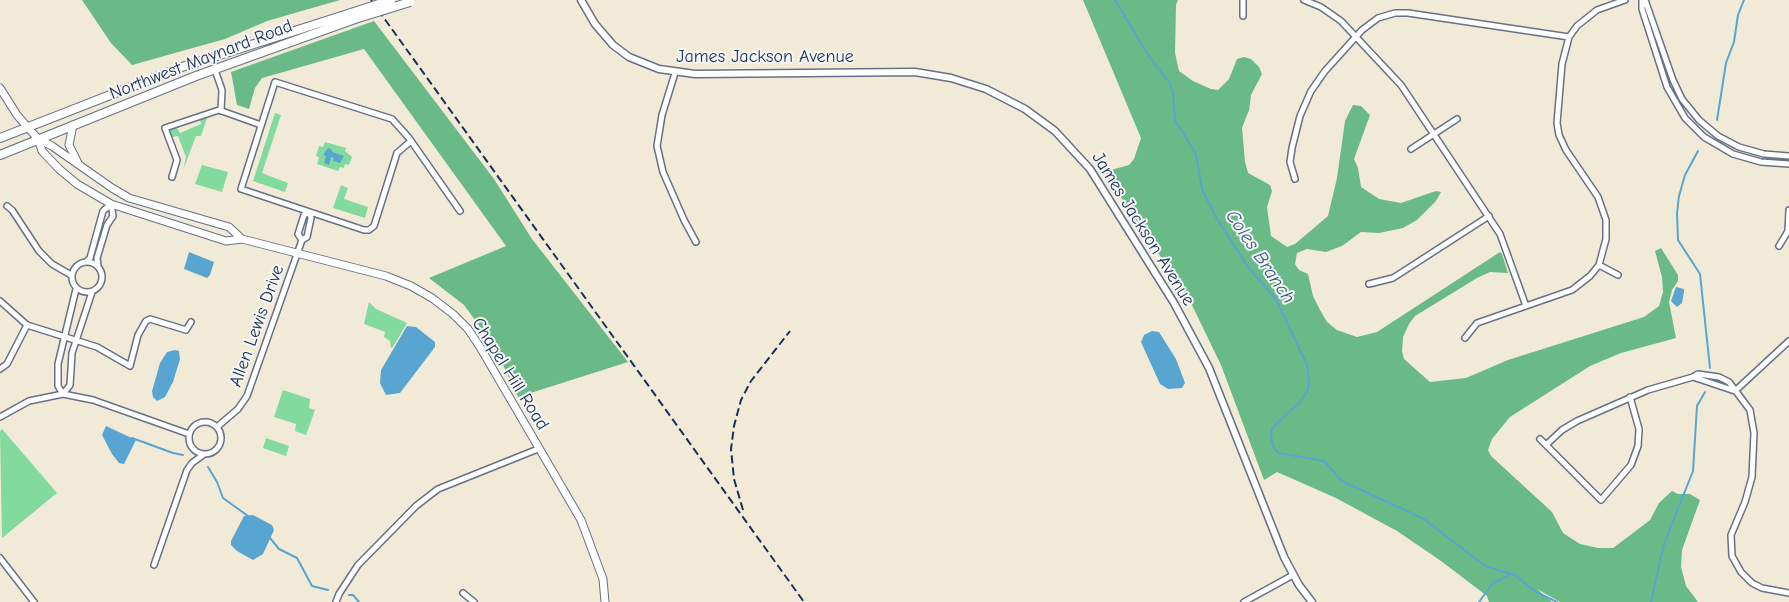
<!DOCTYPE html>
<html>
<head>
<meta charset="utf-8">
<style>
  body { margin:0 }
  canvas { display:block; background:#f1ead7 }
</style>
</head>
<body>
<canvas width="1789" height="602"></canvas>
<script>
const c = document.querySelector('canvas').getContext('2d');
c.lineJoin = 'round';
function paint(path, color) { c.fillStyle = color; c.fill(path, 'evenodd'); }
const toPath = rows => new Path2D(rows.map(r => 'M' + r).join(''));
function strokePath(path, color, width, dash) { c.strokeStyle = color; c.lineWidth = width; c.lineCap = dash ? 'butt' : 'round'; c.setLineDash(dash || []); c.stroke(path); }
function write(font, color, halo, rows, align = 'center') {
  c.font = font + ' "Comic Neue",sans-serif'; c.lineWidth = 4; c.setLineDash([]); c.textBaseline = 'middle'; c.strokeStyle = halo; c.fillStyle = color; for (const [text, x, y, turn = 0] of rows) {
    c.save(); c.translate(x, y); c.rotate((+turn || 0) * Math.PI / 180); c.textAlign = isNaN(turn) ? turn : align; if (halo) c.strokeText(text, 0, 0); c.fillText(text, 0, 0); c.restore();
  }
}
paint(toPath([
  [275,113,281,115,262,173,288,183,285,192,253,181],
  [205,117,207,118,201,136,196,136,183,170,186,157,178,136,172,137,170,130,177,128,180,133,201,124,200,120],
  [325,142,346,148,345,151,352,157,349,165,345,164,344,168,340,167,338,171,317,164,319,157,316,156,319,146,323,147],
  [202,165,228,172,222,192,195,184],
  [341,185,348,188,344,199,368,207,365,218,333,208],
  [369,302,376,309,407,323,393,347,391,348,390,341,384,337,385,332,364,324],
  [283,390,310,399,309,408,315,410,306,435,295,431,296,424,274,417],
  [2,429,57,493,2,538,0,431],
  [266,438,289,446,286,456,263,448]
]), '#82da9f');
paint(toPath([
  [82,0,340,0,267,21,225,39,132,65,111,43],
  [1083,0,1178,0,1176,5,1175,53,1179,71,1193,81,1211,89,1218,90,1229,79,1237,59,1244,57,1251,59,1259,67,1262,74,1251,95,1249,110,1242,128,1245,162,1248,173,1270,185,1272,191,1267,207,1271,236,1287,247,1295,244,1328,216,1337,178,1345,121,1353,105,1361,106,1370,115,1354,159,1358,168,1361,187,1379,199,1401,203,1436,191,1441,192,1436,201,1417,220,1403,228,1379,233,1361,232,1342,246,1326,252,1307,249,1297,253,1295,264,1299,270,1308,274,1313,296,1320,310,1327,322,1337,330,1357,337,1377,332,1500,252,1502,254,1508,273,1490,272,1477,278,1415,316,1409,324,1403,337,1402,351,1404,359,1430,382,1466,378,1508,360,1644,317,1659,306,1663,292,1662,277,1655,251,1661,248,1678,275,1678,281,1672,290,1669,302,1676,338,1621,353,1590,366,1510,417,1492,439,1488,450,1491,456,1552,512,1563,533,1580,544,1598,548,1613,548,1641,527,1650,520,1659,503,1672,491,1678,494,1690,494,1700,500,1682,550,1681,567,1686,586,1698,602,1560,602,1537,589,1552,602,1489,602,1487,596,1441,561,1397,531,1336,498,1277,472,1264,480,1221,365,1189,299,1104,172,1129,165,1134,159,1141,138],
  [374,21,494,179,532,239,628,362,518,397,494,346,464,305,429,278,506,246,364,49,262,78,255,88,249,109,237,105,231,72]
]), '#69ba86');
paint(toPath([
  [328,148,332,150,332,152,344,156,340,163,333,161,334,158,331,157,329,165,324,163,326,156,323,155],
  [189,252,214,262,210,275,207,278,184,269],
  [1676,287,1684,289,1684,292,1682,303,1677,307,1671,301],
  [407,326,416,327,435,342,435,347,400,393,386,395,380,383,381,370],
  [1152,331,1159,332,1176,359,1185,383,1182,388,1168,389,1160,384,1141,342,1144,335],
  [175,350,179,351,180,359,173,382,165,397,157,401,153,397,152,391,160,363,167,352],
  [106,426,136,440,124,464,119,463,112,454,102,435],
  [253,515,272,525,274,530,263,554,253,560,237,551,231,545,231,541,244,516]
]), '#59a5d1');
strokePath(toPath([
  [1115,0,1148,55,1169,82,1173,92,1175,120,1196,154,1202,189,1216,217,1248,267,1276,299,1307,365,1309,384,1307,392,1299,403,1272,428,1271,438,1274,448,1279,453,1324,461,1342,481,1424,519,1485,566,1515,575,1536,592,1557,602],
  [1717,120,1726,63,1734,42,1738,15,1744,0],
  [1698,151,1685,175,1679,196,1677,213,1678,240,1700,274,1710,368],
  [132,438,173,453,183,455],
  [208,467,217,482,223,498,248,516],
  [270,538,279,549,297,558,312,586,328,590],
  [349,595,353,595,359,602],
  [1479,602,1493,583,1512,574],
  [1651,602,1664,544,1693,471,1697,406,1705,392]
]), '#59a5d1', 2);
const minor = toPath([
  [1304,0,1321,7,1341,21,1401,85,1500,234,1526,306],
  [1642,0,1642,9,1667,87,1685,118,1704,137,1733,154,1761,162,1789,164],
  [1645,0,1673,80,1682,99,1699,120,1718,136,1739,147,1764,154,1789,156],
  [1243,16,1243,0],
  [215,70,222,90,221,111],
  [675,73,662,115,657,146,663,172,684,220,696,242],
  [1411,149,1457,119],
  [172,177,177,160,165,128,219,110,261,125],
  [1295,179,1290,162,1292,148,1300,116,1311,91,1325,71,1362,30,1378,18,1395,13,1408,13,1569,37],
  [7,206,12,210,39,251,52,264,71,275],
  [310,212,241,189,275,82,392,119,409,138,460,211],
  [302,240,298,234,304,215,310,212,364,230,369,230,374,226,397,153,411,141],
  [302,240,307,237,311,218,310,214],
  [1779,246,1788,231,1789,210],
  '72 277a15 15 0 1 1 30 0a15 15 0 1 1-30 0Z',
  [86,262,90,258,103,211,111,204],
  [1599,265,1618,275],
  [98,266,97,258,107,225,113,216,111,204],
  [1369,284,1393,278,1489,216],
  [76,289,58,364,58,386,63,394,70,385,72,353,92,292],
  [0,301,27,325,97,347,130,366,138,335,146,321,150,319,186,330,191,322],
  [1465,338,1477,323,1572,290,1590,276,1599,265,1606,239,1606,220,1598,197,1566,150,1559,135,1557,123,1562,64,1569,37,1577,26,1597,10,1625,0],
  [0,369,7,364,27,325],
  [1693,377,1735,391],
  [1735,391,1789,341],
  [0,417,29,401,63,394,93,400,189,434],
  '189 438a16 16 0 1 1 32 0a16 16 0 1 1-32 0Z',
  [217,427,238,409,247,396,302,240],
  [1540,439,1601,500,1631,465,1638,446,1639,429,1630,397],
  [1546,445,1562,430,1577,421,1648,390,1693,377,1698,374,1719,377,1729,382,1750,410,1754,433,1752,477,1745,502,1731,535,1732,556,1741,572,1752,583,1762,588,1789,593],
  [0,558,34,602],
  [154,565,187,470,192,463,203,455],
  [463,593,474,602],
  [336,602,339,594,358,565,416,506,438,489,538,449],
  [1244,602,1293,575]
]);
const tertiary = toPath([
  [581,0,595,24,613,45,629,57,659,69,695,74,915,72,951,78,986,89,1025,109,1055,131,1090,169,1174,303,1209,368,1284,557,1299,585,1312,602]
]);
const secondary = toPath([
  [0,88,17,115,38,139,52,146,112,188,129,198,229,227,242,239],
  [73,125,69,145,78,163],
  [38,139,42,151,59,169,77,184,111,204,226,241,242,239,386,276,411,286,432,298,453,314,468,329,480,347,581,520,603,579,605,602]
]);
const primary = toPath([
  [0,138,182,67,351,13],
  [0,155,196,76,355,19]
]);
strokePath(minor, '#667088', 8);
strokePath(tertiary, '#667088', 9);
strokePath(secondary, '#667088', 9);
strokePath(primary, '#667088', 10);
strokePath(minor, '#fff', 5);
strokePath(tertiary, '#fff', 6);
strokePath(secondary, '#fff', 7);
strokePath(primary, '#fff', 8);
strokePath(toPath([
  [371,0,804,602],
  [743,510,734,479,731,449,734,426,741,400,751,381,790,331]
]), '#1b2f5e', 2, [8, 4]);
const primaryBridge = toPath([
  [351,13,391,0],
  [355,19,410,2]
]);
strokePath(primaryBridge, '#667088', 10, []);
strokePath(primaryBridge, '#fff', 8);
write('18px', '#1b2f5e', '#f6f6f2', [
  ["James Jackson Avenue",765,57],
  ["Northwest Maynard Road",201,60,-21],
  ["James Jackson Avenue",1143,229,58],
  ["Allen Lewis Drive",257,326,-70],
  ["Chapel Hill Road",510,374,58]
]);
write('italic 19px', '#315886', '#f6f6f2', [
  ["Coles Branch",1260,257,56]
]);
</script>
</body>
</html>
